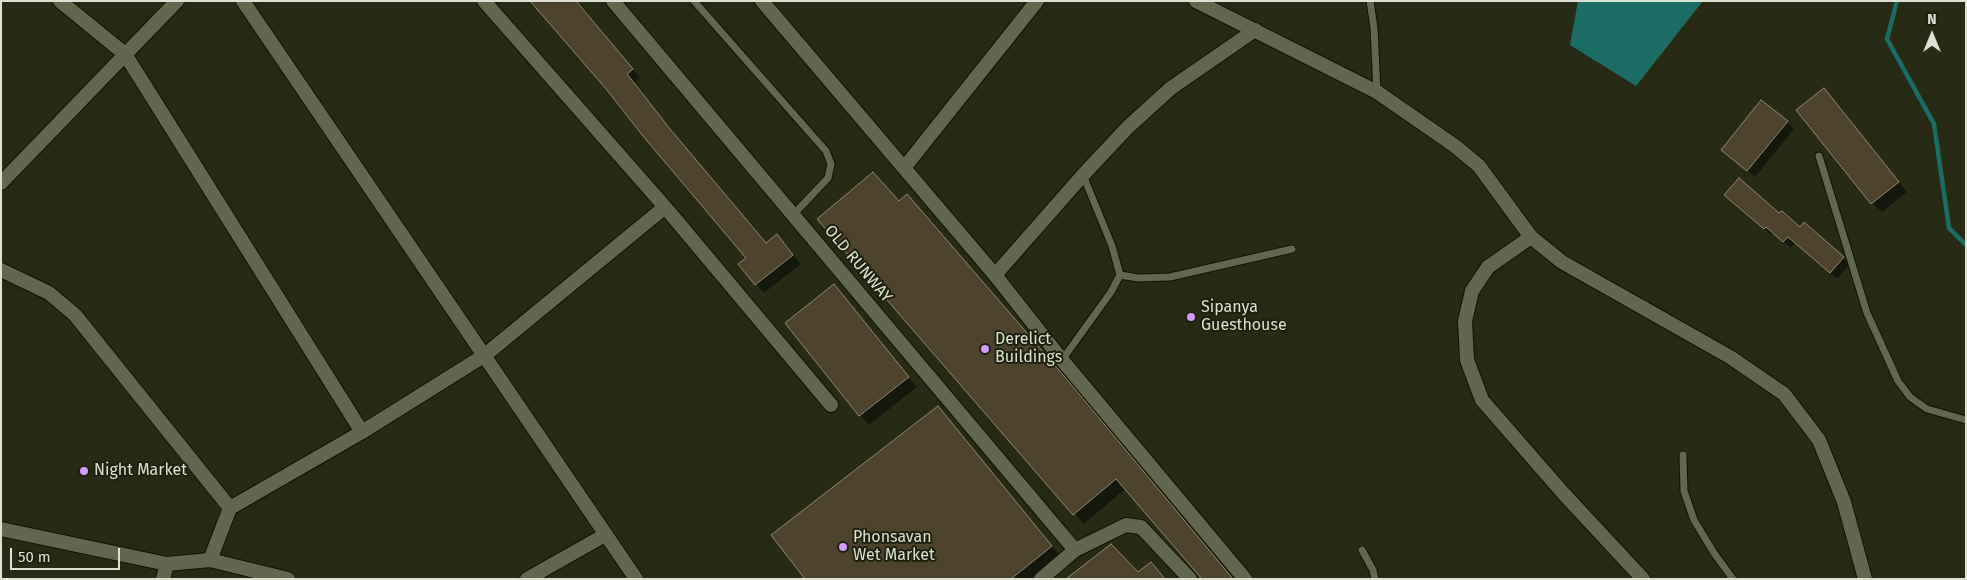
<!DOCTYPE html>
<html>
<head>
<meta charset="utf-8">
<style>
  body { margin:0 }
  #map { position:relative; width:1967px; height:580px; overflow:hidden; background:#272b16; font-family:"Fira Sans",sans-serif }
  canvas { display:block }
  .frame { position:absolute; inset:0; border:2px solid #dde1d4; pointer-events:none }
  .north { position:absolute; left:1907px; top:10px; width:50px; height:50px; -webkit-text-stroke:4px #1d210c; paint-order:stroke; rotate:0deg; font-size:14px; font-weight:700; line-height:20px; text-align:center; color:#dde1d4 }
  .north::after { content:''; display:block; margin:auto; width:18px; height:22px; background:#dde1d4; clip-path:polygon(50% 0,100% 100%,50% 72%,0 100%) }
  .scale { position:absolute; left:10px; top:548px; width:110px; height:22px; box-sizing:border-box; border:2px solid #dde1d4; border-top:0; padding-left:6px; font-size:15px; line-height:18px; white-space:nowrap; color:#dde1d4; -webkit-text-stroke:4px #1d210c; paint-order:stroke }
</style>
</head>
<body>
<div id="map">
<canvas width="1967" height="580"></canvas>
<div class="frame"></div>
<div class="north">N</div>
<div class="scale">50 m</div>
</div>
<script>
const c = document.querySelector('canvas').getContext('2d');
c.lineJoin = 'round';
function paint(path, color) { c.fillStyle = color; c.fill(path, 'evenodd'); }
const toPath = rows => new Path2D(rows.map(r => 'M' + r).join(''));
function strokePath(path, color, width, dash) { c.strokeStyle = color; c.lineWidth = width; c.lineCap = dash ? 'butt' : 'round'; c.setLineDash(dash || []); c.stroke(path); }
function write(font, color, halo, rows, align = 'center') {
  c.font = font + ' "Fira Sans",sans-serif'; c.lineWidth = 4; c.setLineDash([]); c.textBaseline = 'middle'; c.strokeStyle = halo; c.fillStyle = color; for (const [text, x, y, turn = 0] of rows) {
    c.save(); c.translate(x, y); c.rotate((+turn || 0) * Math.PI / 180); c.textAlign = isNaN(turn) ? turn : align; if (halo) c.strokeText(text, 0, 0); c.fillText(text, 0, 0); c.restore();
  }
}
paint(toPath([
  [1578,1,1703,1,1636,86,1570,45]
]), '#1b6c64');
paint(toPath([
  [532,1,576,1,640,78,634,83,678,139,766,244,777,236,801,264,764,293,756,284,748,258],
  [1833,100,1907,192,1882,212,1872,203],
  [1787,122,1794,129,1755,177,1722,150],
  [1733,201,1779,215,1843,258,1850,264,1837,279,1795,243,1791,248,1773,232,1771,235],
  [899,202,1079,394,1233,579,1203,579,1125,489,1084,524,819,220],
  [834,286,917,387,869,425,786,323],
  [937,407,1060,556,1033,579,806,579]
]), '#0007');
strokePath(toPath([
  [1897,1,1887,39,1934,124,1949,228,1966,245]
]), '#1b6c64', 4.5);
const building = toPath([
  [530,1,576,1,633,69,627,74,670,129,766,243,777,234,793,255,755,285,738,264,746,258,643,136,607,90,530,1],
  [1824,88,1899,182,1871,204,1796,110,1824,88],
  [1761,100,1788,121,1747,171,1721,150,1761,100],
  [873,172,899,201,907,194,1070,383,1233,579,1202,579,1116,479,1073,515,817,219,873,172],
  [1739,178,1779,213,1782,211,1800,227,1804,222,1844,257,1830,273,1788,237,1783,242,1766,227,1764,229,1724,195,1739,178],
  [834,284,909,377,859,416,785,323,834,284],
  [938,406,1052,546,1011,579,805,579,771,535,938,406],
  [1111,544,1138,572,1151,562,1165,579,1066,579,1111,544]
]);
paint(building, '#4d432d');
strokePath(building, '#938870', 1);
const lane = toPath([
  [694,1,826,151,831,164,828,178,793,215],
  [1370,1,1374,28,1377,92],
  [1819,156,1867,313,1898,381,1910,397,1927,409,1966,420],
  [1120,275,1138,278,1170,277,1292,249],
  [1062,360,1111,292,1120,275,1112,246,1083,175],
  [1683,455,1684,491,1694,520,1714,553,1733,579],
  [1362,550,1373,570,1375,579]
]);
const street = toPath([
  [60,1,125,54,362,432],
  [243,1,636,579],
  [484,1,665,207,831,405],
  [613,1,1075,550],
  [762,1,995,275,1062,360,1245,579],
  [1196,1,1377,92,1455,146,1479,166,1531,237,1562,262,1730,357,1784,394,1819,440,1844,502,1865,579],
  [904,168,1037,1],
  [1,183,177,1],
  [1531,237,1488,267,1472,291,1465,321,1467,360,1482,400,1563,493,1643,579],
  [1,270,49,293,75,315,230,508],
  [995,275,1083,175,1128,127,1171,88,1255,30],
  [1,529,167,564,210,560,288,579],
  [210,560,230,508,362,432,485,355,665,207],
  [163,579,167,564],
  [527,579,605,535],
  [1041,579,1075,550,1126,525,1141,527,1190,579]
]);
strokePath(lane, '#101302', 9);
strokePath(street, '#101302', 16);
strokePath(lane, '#626750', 7);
strokePath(street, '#626750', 14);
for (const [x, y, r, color] of [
  [1191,317,5,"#d39cfc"],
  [985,349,5,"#d39cfc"],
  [84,471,5,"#d39cfc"],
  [843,547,5,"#d39cfc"]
]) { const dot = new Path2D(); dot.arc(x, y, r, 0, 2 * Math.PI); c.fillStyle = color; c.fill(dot); strokePath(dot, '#1d210c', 2); }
write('16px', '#dde1d4', '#1d210c', [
  ["OLD RUNWAY",858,264,50]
]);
write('16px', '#dde1d4', '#1d210c', [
  ["Sipanya",1201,308],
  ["Guesthouse",1201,326],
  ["Derelict",995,340],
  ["Buildings",995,358],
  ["Night Market",94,471],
  ["Phonsavan",853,538],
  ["Wet Market",853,556]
], 'left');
</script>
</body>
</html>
